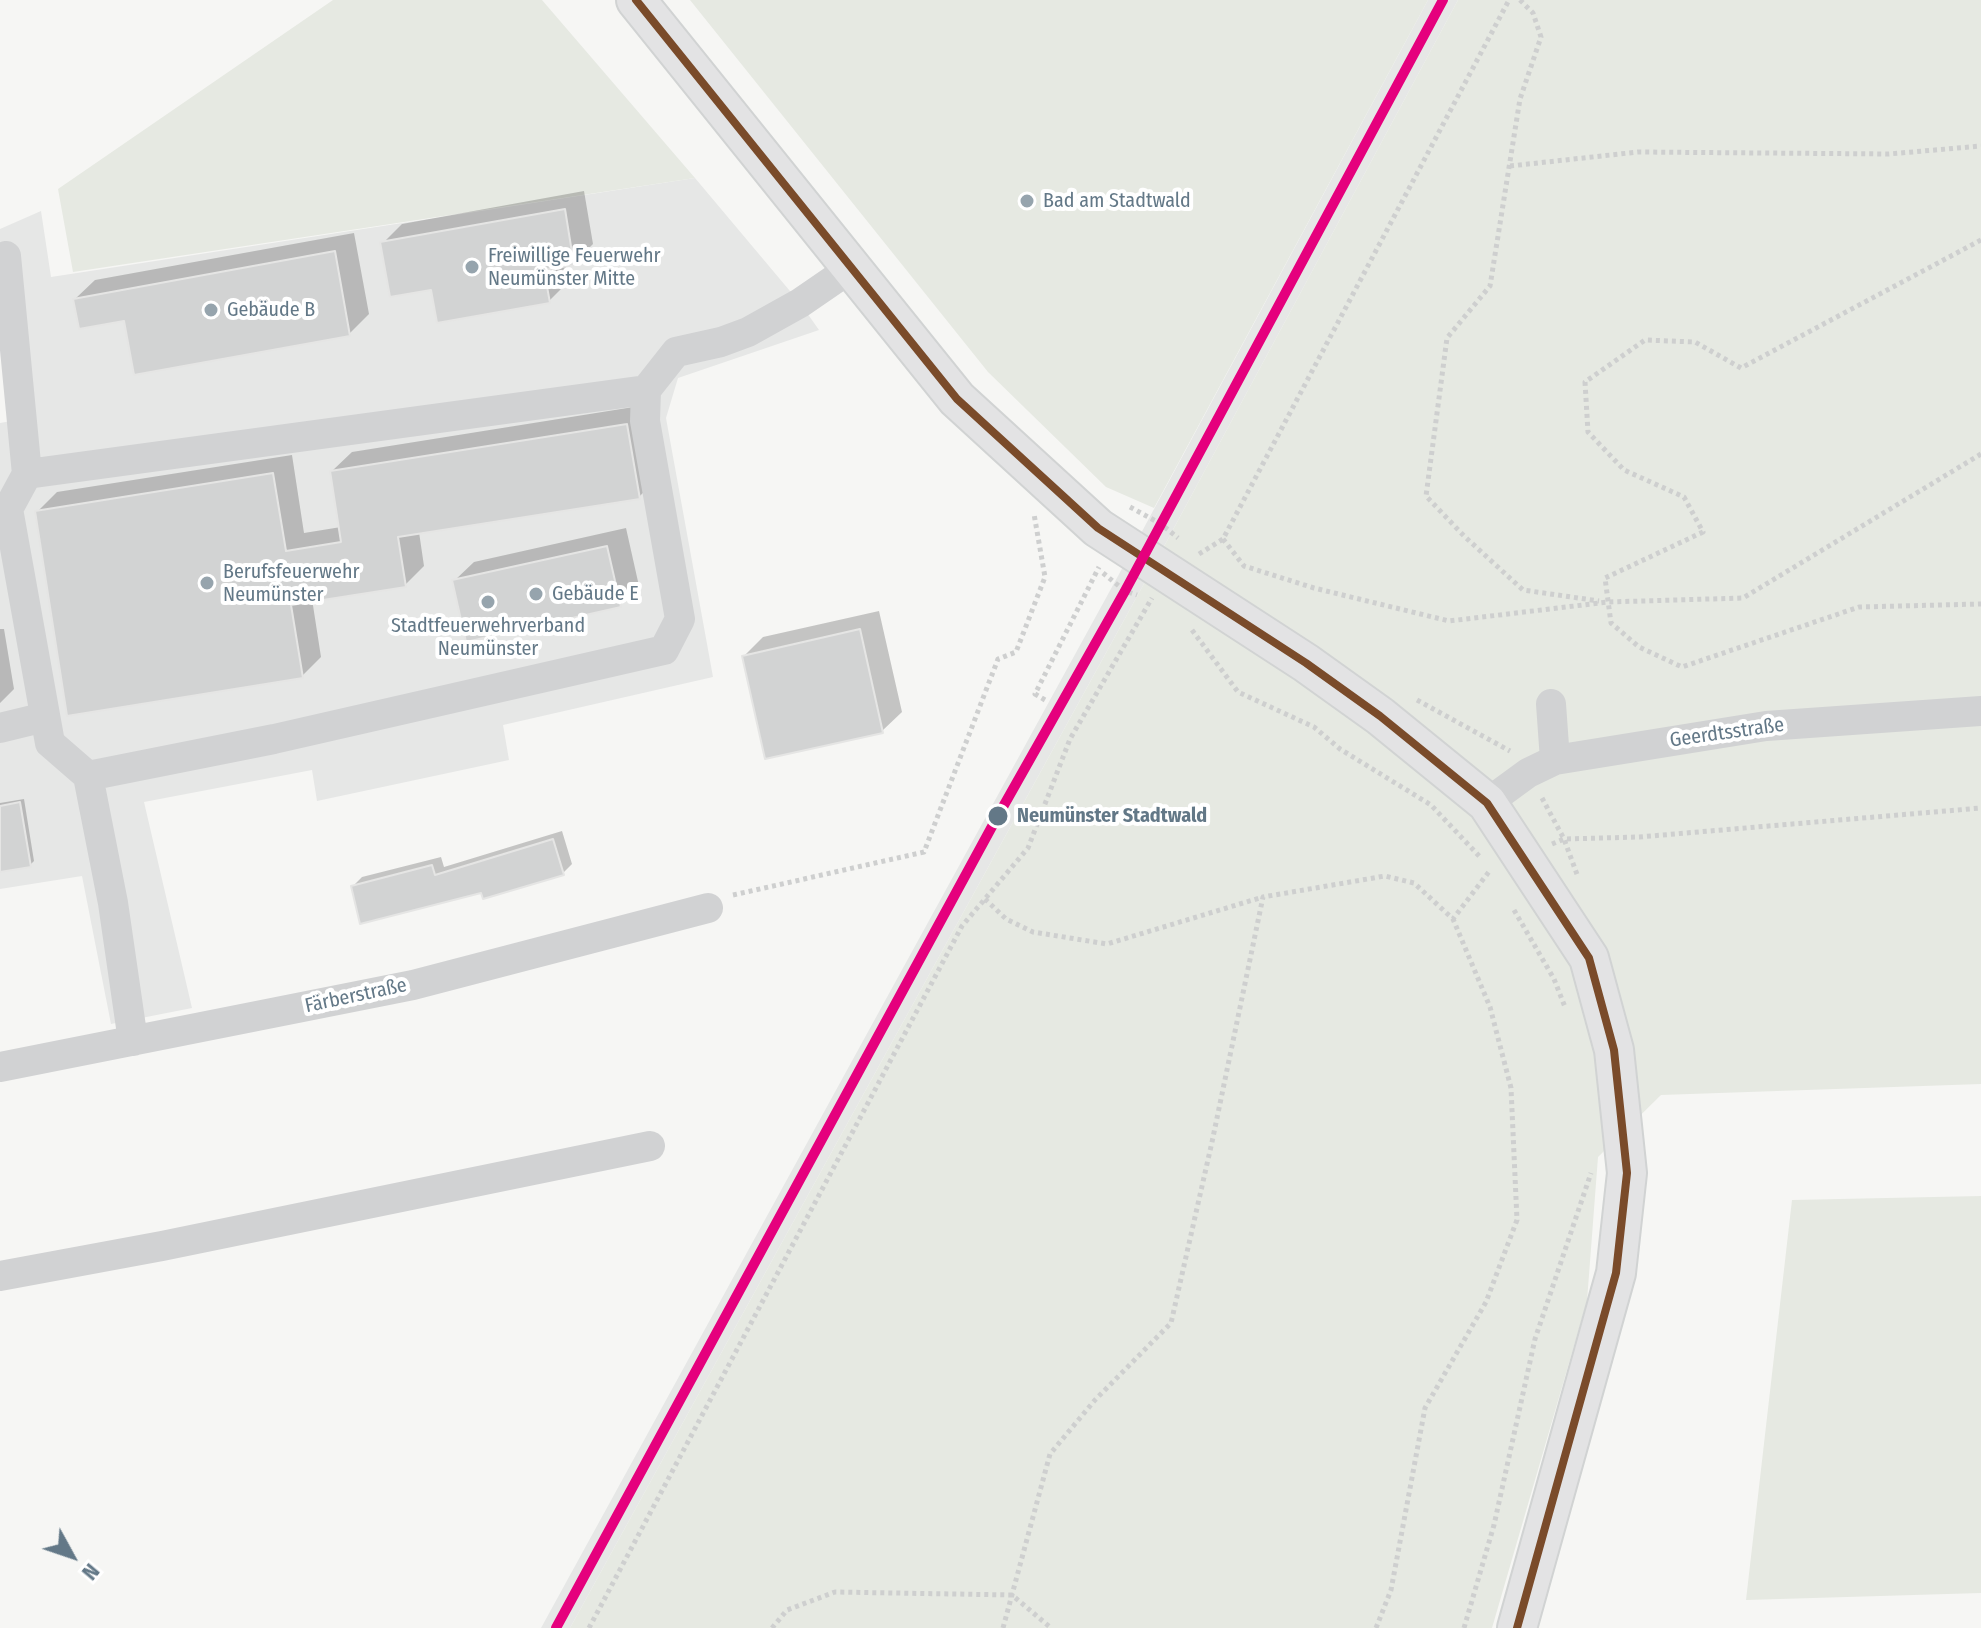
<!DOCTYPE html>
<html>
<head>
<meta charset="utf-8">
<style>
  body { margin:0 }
  #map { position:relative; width:1981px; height:1628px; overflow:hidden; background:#f6f6f4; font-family:"Fira Sans Condensed",sans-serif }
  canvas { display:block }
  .north { position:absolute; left:32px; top:1516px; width:80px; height:80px; -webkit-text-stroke:6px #fff; paint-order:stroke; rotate:130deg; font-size:22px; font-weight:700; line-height:32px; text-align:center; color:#637887 }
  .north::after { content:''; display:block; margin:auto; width:28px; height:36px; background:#637887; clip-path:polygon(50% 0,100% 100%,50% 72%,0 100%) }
</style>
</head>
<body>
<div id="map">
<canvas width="1981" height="1628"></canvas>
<div class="north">N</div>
</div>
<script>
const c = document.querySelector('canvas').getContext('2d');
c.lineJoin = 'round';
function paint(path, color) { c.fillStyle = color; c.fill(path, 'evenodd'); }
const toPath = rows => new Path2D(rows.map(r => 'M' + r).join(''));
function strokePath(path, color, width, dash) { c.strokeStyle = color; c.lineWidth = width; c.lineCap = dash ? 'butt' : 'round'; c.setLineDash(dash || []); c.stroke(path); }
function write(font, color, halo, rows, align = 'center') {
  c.font = font + ' "Fira Sans Condensed",sans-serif'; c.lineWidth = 8; c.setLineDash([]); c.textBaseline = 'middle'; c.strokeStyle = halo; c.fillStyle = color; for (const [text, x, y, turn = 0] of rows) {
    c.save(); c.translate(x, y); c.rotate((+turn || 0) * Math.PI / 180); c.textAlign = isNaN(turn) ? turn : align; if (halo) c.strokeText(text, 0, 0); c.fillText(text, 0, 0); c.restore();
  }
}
paint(toPath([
  [1428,0,1458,0,1140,591,570,1628,541,1628,1118,576],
  [695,178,800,303,819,330,678,378,666,418,713,677,503,725,509,760,317,801,312,770,144,802,192,1008,111,1024,82,876,0,889,0,423,17,420,0,290,0,229,41,211,51,277]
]), '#e6e7e6');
paint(toPath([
  [333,0,542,0,695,178,73,272,58,189],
  [690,0,1428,0,1154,508,1106,487,988,372],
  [1458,0,1981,0,1981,1084,1661,1095,1598,1157,1587,1301,1492,1628,570,1628,1140,591],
  [1981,1196,1981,1593,1746,1600,1792,1200]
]), '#e6e9e2');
paint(toPath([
  [584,191,593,244,574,263,565,264,568,282,549,301,432,287,383,243,402,224],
  [354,233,369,314,349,334,126,318,75,299,95,280],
  [646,405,658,477,639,497,419,532,424,566,405,585,312,599,321,657,302,676,37,512,57,492,292,455,304,533,341,527,332,471,352,452],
  [626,528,639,586,620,605,454,581,474,562],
  [879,611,902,712,882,731,744,656,763,637],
  [0,629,4,629,14,689,0,703],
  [24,799,34,861,30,865,0,870,0,803],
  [562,831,572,864,563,873,483,891,353,886,362,877,441,857,444,867]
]), '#0003');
const building = toPath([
  [565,209,574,265,544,270,550,303,437,323,431,290,390,297,380,242,565,209],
  [335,251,350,336,134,375,124,321,79,329,73,299,335,251],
  [627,424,640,499,398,537,406,587,291,605,303,678,67,716,35,511,273,473,286,551,341,542,330,471,627,424],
  [607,546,621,607,466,642,452,580,607,546],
  [860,629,883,733,765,759,742,656,860,629],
  [20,802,31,867,0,872,0,806,20,802],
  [553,839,564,875,483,899,481,893,360,924,351,886,432,865,435,875,553,839]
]);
paint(building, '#d2d3d3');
strokePath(building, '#e5e5e4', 2);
const major = toPath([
  [636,0,957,399,1098,528,1306,663,1380,716,1487,803,1589,958,1614,1050,1627,1173,1616,1273,1517,1628]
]);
strokePath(major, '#d1d3d3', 42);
strokePath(toPath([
  [1520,0,1533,13,1541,37,1520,99,1490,286,1447,338,1426,496,1464,536,1523,590,1599,601],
  [1510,166,1638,152,1889,154,1981,146],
  [1981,240,1741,368,1695,342,1645,340,1585,382,1588,432,1624,470,1684,497,1703,532,1605,578,1611,623,1639,647,1682,667,1859,607,1981,604],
  [1130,507,1161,524,1178,538],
  [1223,539,1244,566,1314,588,1449,621,1608,602,1743,598,1981,454],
  [1199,554,1223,539,1509,0],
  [1103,573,1125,591,1137,595],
  [1192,630,1238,692,1314,727,1340,749,1431,805,1481,858],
  [1045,700,1035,694,1099,567],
  [1417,700,1510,751],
  [1542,798,1564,839,1578,877],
  [1552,844,1564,839,1639,837,1981,808],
  [733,895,924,852,998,659,1016,652,1045,577,1034,514],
  [985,899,1006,919,1033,932,1107,944,1263,897],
  [1514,910,1554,979,1565,1007],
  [589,1628,962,926,1028,848,1070,739,1152,598],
  [772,1628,787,1610,835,1592,1012,1595,1051,1628],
  [1003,1628,1050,1454,1095,1400,1171,1323,1212,1142,1263,897,1385,876,1414,883,1453,919,1491,869],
  [1376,1628,1391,1590,1425,1408,1486,1302,1517,1220,1511,1088,1490,1007,1453,919],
  [1464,1628,1494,1525,1535,1339,1591,1173]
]), '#cecfcf', 5, [4, 4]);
strokePath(toPath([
  [6,256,27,474,8,509,50,743,88,776,113,903,133,1041],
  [27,474,646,390,676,352,721,342,748,332,800,303,851,268],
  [1551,704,1555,760],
  [0,728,45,717],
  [88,776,274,739,664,650,680,619,645,421,646,390],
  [1487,803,1528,773,1555,760,1766,726,1981,711],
  [0,1067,413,985,708,908],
  [0,1276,162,1246,650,1146]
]), '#d1d2d3', 30);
strokePath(major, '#e3e3e4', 38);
strokePath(toPath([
  [636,0,957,399,1098,528,1306,663,1380,716,1487,803,1589,958,1614,1050,1627,1173,1616,1273,1517,1628]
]), '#7a4b2a', 8);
strokePath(toPath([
  [556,1628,995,821,1125,591,1443,0]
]), '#e5007d', 10);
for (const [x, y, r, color] of [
  [1027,201,8,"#96a4ad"],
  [472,267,8,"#96a4ad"],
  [211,310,8,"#96a4ad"],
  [207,583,8,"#96a4ad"],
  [536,594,8,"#96a4ad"],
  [488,602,8,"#96a4ad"],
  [998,816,11,"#637887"]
]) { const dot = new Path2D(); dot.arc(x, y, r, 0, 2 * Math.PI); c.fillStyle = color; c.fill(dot); strokePath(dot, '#fff', 3); }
write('20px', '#637887', '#fff', [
  ["Bad am Stadtwald",1043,201],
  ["Freiwillige Feuerwehr",488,256],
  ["Neumünster Mitte",488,279],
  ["Gebäude B",227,310],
  ["Berufsfeuerwehr",223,572],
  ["Neumünster",223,595],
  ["Gebäude E",552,594],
  ["Stadtfeuerwehrverband",488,626,"center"],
  ["Neumünster",488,649,"center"]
], 'left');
write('20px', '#637887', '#fff', [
  ["Geerdtsstraße",1727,733,-8],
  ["Färberstraße",356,996,-12]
]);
write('bold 20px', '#637887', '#fff', [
  ["Neumünster Stadtwald",1017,816]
], 'left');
</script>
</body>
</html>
